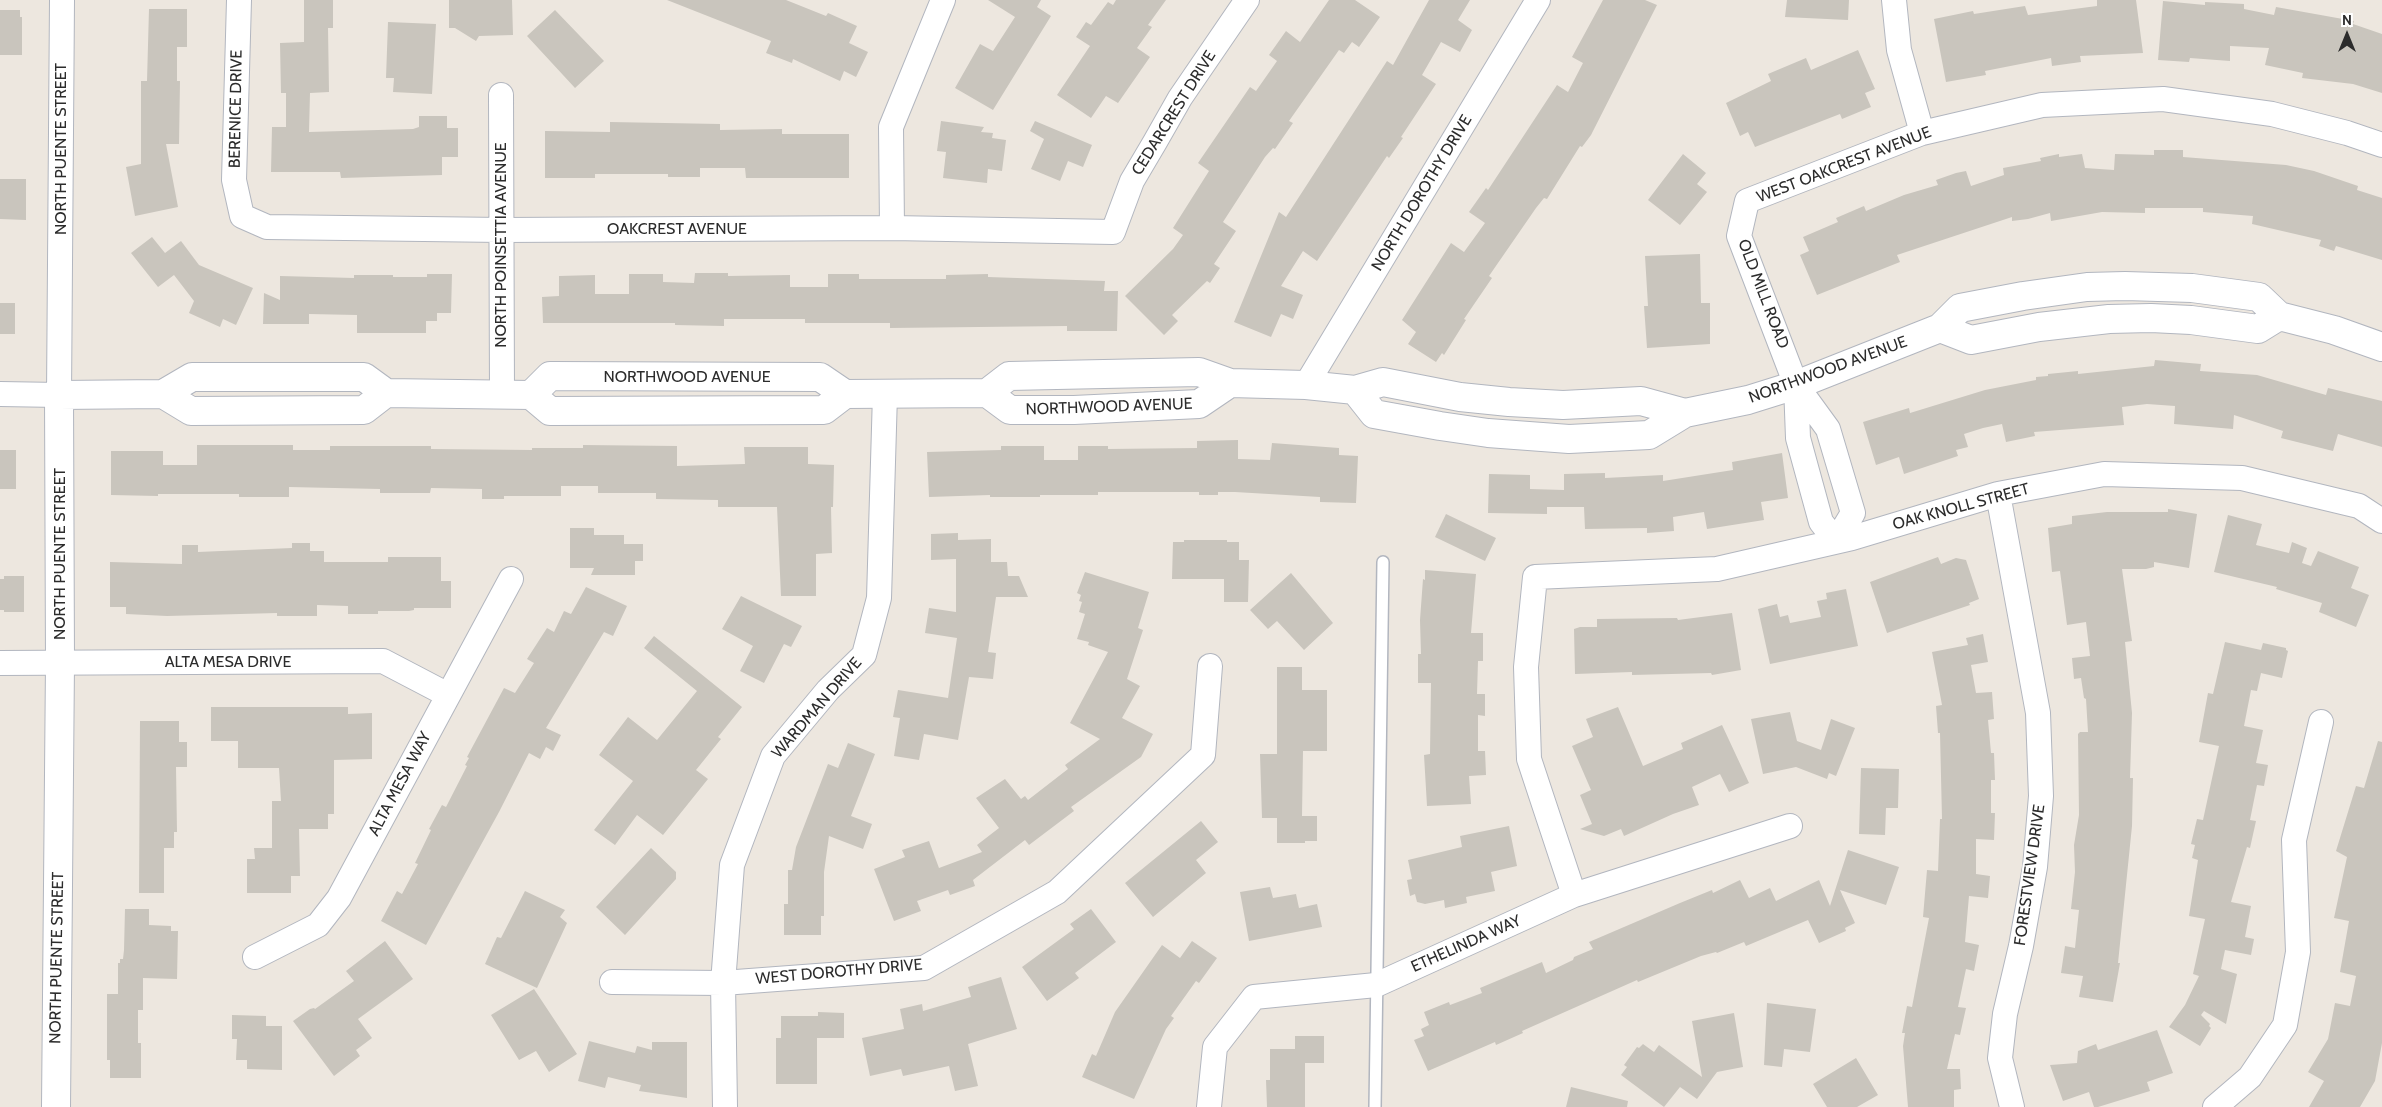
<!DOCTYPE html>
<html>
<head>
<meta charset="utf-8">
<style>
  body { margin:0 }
  #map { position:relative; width:2382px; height:1107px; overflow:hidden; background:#ede7df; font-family:Cabin,sans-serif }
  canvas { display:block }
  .north { position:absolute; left:2322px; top:10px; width:50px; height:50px; -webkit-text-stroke:4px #fff; paint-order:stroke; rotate:0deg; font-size:14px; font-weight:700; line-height:20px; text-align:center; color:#2c2c2c }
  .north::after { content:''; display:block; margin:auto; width:18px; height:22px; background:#2c2c2c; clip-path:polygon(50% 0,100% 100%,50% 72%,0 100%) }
</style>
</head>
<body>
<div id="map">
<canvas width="2382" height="1107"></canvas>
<div class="north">N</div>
</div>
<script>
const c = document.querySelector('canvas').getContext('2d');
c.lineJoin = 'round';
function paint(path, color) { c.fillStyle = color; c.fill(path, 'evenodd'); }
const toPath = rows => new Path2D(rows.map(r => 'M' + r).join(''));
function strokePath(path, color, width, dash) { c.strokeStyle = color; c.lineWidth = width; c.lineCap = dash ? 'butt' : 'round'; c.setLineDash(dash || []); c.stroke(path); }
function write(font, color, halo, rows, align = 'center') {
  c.font = font + ' Cabin,sans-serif'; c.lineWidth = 4; c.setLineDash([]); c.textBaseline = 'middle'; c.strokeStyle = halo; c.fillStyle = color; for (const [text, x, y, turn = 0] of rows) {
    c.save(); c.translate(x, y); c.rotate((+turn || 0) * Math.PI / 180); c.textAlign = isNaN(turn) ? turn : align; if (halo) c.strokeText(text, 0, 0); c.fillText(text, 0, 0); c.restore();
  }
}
paint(toPath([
  [304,0,333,0,333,28,328,28,329,92,310,93,309,132,413,129,419,127,419,116,447,116,447,128,458,128,458,157,442,157,442,175,341,178,340,172,271,172,272,127,286,127,286,93,281,93,280,43,304,42],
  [449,0,512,0,513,35,479,36,476,41,455,28,449,28],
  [667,0,786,0,826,16,828,13,857,26,849,43,868,52,856,77,844,71,840,81,793,59,792,63,766,53,771,41],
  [988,0,1041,0,1037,7,1051,16,993,110,955,88,980,44,993,51,1015,17],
  [1116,0,1166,0,1148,25,1152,27,1137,48,1150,57,1118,103,1106,96,1091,118,1057,95,1090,46,1076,37,1086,22,1091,25,1108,2,1113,5],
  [1329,0,1355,0,1380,17,1359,47,1352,42,1344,53,1339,50,1289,121,1293,123,1275,149,1273,148,1265,157,1223,222,1236,231,1214,264,1220,268,1210,283,1207,281,1172,315,1178,321,1164,335,1125,296,1173,249,1183,235,1173,228,1209,171,1198,163,1250,87,1256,91,1277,61,1269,55,1286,31,1300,42],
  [1429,0,1470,0,1458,20,1472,30,1460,52,1441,42,1422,75,1436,84,1401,137,1403,138,1389,158,1387,156,1317,261,1303,251,1281,286,1303,295,1293,319,1281,314,1271,337,1234,322,1279,212,1286,217,1387,61,1393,65],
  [1603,0,1645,0,1657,5,1591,135,1582,147,1580,146,1547,199,1544,198,1536,208,1489,276,1492,278,1464,319,1466,320,1444,355,1442,353,1436,362,1408,344,1416,332,1402,320,1451,243,1464,252,1485,223,1469,212,1486,188,1488,190,1557,85,1568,92,1583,63,1572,57],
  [1787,0,1849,0,1848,20,1785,17],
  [2097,0,2136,0,2143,53,2080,56,2081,62,2052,66,2051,58,1985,71,1986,75,1946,82,1934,19,1973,11,1974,14,2025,6,2028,15,2097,6],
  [2163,1,2205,5,2205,2,2244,4,2244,9,2274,15,2276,7,2354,21,2353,24,2382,34,2382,93,2353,84,2302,78,2303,73,2265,65,2269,48,2230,46,2230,61,2190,58,2189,62,2158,60],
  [149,9,187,9,187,47,177,47,177,81,180,81,179,144,166,144,178,207,135,216,126,167,141,164,141,81,147,81],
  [0,10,20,10,20,17,22,17,22,55,0,55],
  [555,10,604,61,575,88,527,36],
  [388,22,436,24,432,94,393,92,394,78,386,78],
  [1858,50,1875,89,1865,93,1871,107,1842,119,1840,114,1755,147,1748,132,1740,136,1726,103,1771,81,1768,74,1806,58,1811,70],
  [941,121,984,127,981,132,993,133,992,138,1006,140,1002,171,988,169,987,183,943,178,946,152,937,151],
  [1035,121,1092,145,1083,167,1068,161,1060,181,1031,169,1044,139,1030,131],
  [610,122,720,124,720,130,782,129,782,134,849,134,849,178,746,178,745,168,700,168,700,177,668,177,668,174,595,174,595,178,545,178,545,131,610,132],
  [2154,150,2183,150,2183,157,2286,165,2314,171,2358,186,2357,190,2382,198,2382,260,2336,246,2334,251,2319,246,2321,240,2252,224,2253,216,2203,212,2203,208,2145,208,2145,213,2102,212,2051,221,2050,213,2028,219,2012,221,2012,217,1897,255,1900,262,1817,295,1800,255,1809,251,1803,237,1838,222,1836,218,1864,206,1866,211,1904,195,1938,185,1936,180,1956,173,1966,171,1971,186,2004,175,2003,168,2041,161,2040,158,2059,154,2059,157,2082,154,2085,168,2114,170,2115,154,2154,155],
  [1683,154,1706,173,1697,184,1707,192,1680,225,1648,200],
  [0,179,26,179,26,220,0,219],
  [152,237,165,253,181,241,199,265,253,288,236,325,223,319,220,327,189,313,194,301,174,275,158,287,131,253],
  [1700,254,1701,303,1710,303,1710,344,1647,348,1644,306,1648,306,1645,256],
  [695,273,728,273,728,276,790,275,790,287,828,287,828,274,859,274,859,279,946,279,946,275,988,274,988,277,1105,281,1104,291,1118,291,1117,331,1067,331,1067,326,890,328,890,323,805,323,805,319,724,319,724,326,675,325,675,323,543,323,542,297,559,296,559,276,595,275,595,294,629,294,629,274,663,274,663,282,694,283],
  [427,274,452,274,451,313,437,313,437,321,426,321,426,333,357,333,357,315,309,314,309,324,263,324,264,293,280,300,280,276,354,278,354,275,393,275,393,277,427,277],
  [0,303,15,303,15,334,0,334],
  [2155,360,2201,364,2200,371,2257,375,2326,395,2328,388,2382,401,2382,447,2338,434,2333,451,2281,438,2283,431,2234,415,2233,429,2174,424,2175,406,2147,404,2122,407,2124,425,2034,432,2035,436,2006,442,2002,424,1983,428,1964,434,1968,447,1956,450,1958,456,1904,474,1899,457,1876,465,1863,422,1909,408,1910,413,1985,390,2036,380,2036,377,2048,376,2048,374,2078,371,2078,374,2154,366],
  [1238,440,1238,459,1270,460,1272,443,1339,448,1339,455,1358,456,1356,503,1320,502,1320,497,1235,492,1218,492,1218,495,1199,495,1199,492,1098,492,1098,495,1040,495,1040,497,990,497,990,495,929,497,927,452,1001,450,1001,446,1044,446,1044,460,1078,460,1078,446,1108,446,1108,449,1197,448,1197,441],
  [197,445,293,445,293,450,330,450,330,446,431,446,431,449,532,450,532,448,583,448,583,445,677,446,677,466,745,464,744,447,808,447,808,464,834,465,833,507,831,507,832,553,816,554,816,596,781,596,777,507,718,507,718,500,656,499,656,493,598,493,598,486,561,486,561,496,504,496,504,499,482,499,482,489,431,488,430,493,380,493,380,489,289,487,289,497,239,497,239,494,158,494,158,496,111,495,111,451,163,451,163,465,197,465],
  [0,450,16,450,16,489,0,489],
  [1782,453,1788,498,1761,502,1764,520,1707,529,1704,512,1673,517,1674,531,1647,533,1647,528,1585,529,1584,507,1547,507,1547,514,1488,513,1489,474,1530,475,1530,489,1564,490,1564,474,1605,473,1605,478,1663,475,1663,481,1733,470,1732,462],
  [2168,509,2197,514,2189,568,2154,562,2154,567,2146,569,2122,569,2132,641,2125,642,2132,713,2130,778,2133,778,2132,826,2118,963,2120,963,2113,1002,2079,997,2083,976,2061,973,2065,946,2075,948,2079,910,2071,909,2075,872,2074,845,2079,815,2078,734,2080,732,2088,732,2086,699,2084,698,2081,678,2074,679,2072,658,2090,656,2086,622,2067,625,2060,571,2052,572,2048,528,2072,524,2072,516,2107,512,2168,512],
  [1446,514,1496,538,1485,561,1435,537],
  [2228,515,2262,524,2256,545,2289,553,2292,542,2307,548,2302,563,2311,566,2318,551,2359,567,2351,588,2369,595,2356,627,2319,612,2322,603,2276,589,2277,587,2214,572],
  [570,528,594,528,594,535,624,535,624,544,643,544,643,561,635,561,635,575,591,575,594,568,570,568],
  [958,533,958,540,991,539,991,562,1007,562,1008,576,1019,576,1028,597,996,597,988,652,996,653,993,679,969,677,958,740,924,734,919,760,894,756,900,718,893,717,898,690,948,698,957,638,925,633,929,608,956,612,956,559,931,560,931,534],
  [1184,540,1227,540,1227,542,1239,542,1239,560,1249,560,1248,602,1224,602,1224,579,1172,579,1173,542,1184,542],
  [292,543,310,543,310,551,324,551,324,562,388,562,388,557,441,557,441,581,451,581,451,608,414,608,414,610,409,611,378,611,378,614,348,614,348,606,317,605,317,616,277,616,277,613,167,616,126,614,126,607,110,607,110,562,182,564,182,545,198,545,198,552,292,548],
  [1938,557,1941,564,1956,558,1966,560,1979,599,1969,603,1970,605,1887,633,1870,582],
  [1425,570,1476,574,1471,633,1483,633,1483,661,1478,661,1477,694,1485,694,1485,716,1478,715,1478,751,1485,751,1486,775,1469,776,1471,804,1427,806,1424,755,1430,754,1431,683,1418,683,1418,654,1421,654,1420,620,1423,579,1425,580],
  [1085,572,1149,592,1138,628,1143,630,1127,679,1140,686,1122,718,1153,734,1141,757,1071,807,1074,811,1029,845,1025,840,973,880,975,886,950,895,948,890,917,901,921,911,894,921,874,869,905,857,902,850,929,841,939,868,982,852,977,845,999,828,976,798,1005,779,1021,799,1025,796,1028,800,1068,769,1065,765,1100,739,1070,723,1108,652,1088,645,1089,642,1077,639,1085,614,1079,612,1082,602,1079,601,1081,595,1077,593],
  [1291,573,1333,623,1304,650,1277,621,1268,629,1250,610],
  [4,576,24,576,24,612,4,612,4,610,0,610,0,579,4,579],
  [586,587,627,606,613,636,604,632,546,728,561,735,553,751,546,747,540,759,529,753,499,812,426,945,381,921,397,891,402,894,418,864,415,863,431,830,429,829,442,805,446,807,467,766,465,765,469,758,467,757,504,688,515,693,534,663,527,659,547,628,554,632,564,611,571,614],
  [1846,589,1858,646,1770,664,1758,609,1777,604,1780,617,1788,615,1790,623,1821,617,1817,601,1827,599,1826,593],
  [741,596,802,626,791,647,784,644,764,683,740,671,753,646,722,629],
  [1732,613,1741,670,1712,675,1711,673,1632,675,1632,672,1575,674,1574,629,1580,627,1597,627,1597,619,1677,618,1678,620],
  [1983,634,1988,662,1971,665,1976,693,1992,692,1994,719,1988,720,1991,753,1994,753,1995,780,1991,780,1991,813,1995,813,1994,840,1976,839,1976,874,1990,876,1988,898,1969,896,1965,942,1979,945,1974,971,1966,969,1958,1007,1966,1008,1960,1035,1955,1034,1947,1069,1960,1069,1961,1089,1954,1090,1954,1107,1908,1107,1903,1046,1905,1033,1902,1033,1907,1006,1912,1007,1929,918,1923,917,1927,870,1938,871,1940,819,1942,819,1940,733,1938,733,1936,706,1942,705,1932,652,1968,645,1966,638],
  [654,636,742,707,718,737,721,739,696,770,708,779,663,835,637,815,615,845,594,830,633,781,599,755,628,717,657,740,697,691,644,648],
  [2225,642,2261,650,2263,643,2286,648,2286,650,2288,651,2282,678,2261,673,2257,691,2251,690,2244,726,2263,730,2256,763,2268,765,2264,786,2257,785,2250,820,2256,821,2250,848,2247,847,2231,902,2251,906,2245,937,2254,939,2251,955,2225,950,2221,969,2237,974,2226,1024,2204,1011,2201,1015,2210,1024,2209,1026,2211,1028,2200,1046,2169,1027,2185,1005,2199,976,2193,974,2205,919,2189,916,2198,860,2192,858,2195,845,2191,844,2197,819,2203,820,2219,746,2199,742,2208,693,2213,694],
  [1277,667,1302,667,1302,690,1327,690,1327,751,1303,751,1302,816,1317,816,1317,841,1305,841,1305,843,1277,843,1277,818,1262,818,1260,754,1277,754],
  [211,707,348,707,348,714,372,713,372,759,334,760,334,814,328,814,328,829,299,829,300,876,291,876,291,893,247,893,247,859,255,859,254,848,272,848,272,801,281,801,279,768,238,768,238,741,211,741],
  [1618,707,1643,766,1683,749,1681,743,1722,725,1749,783,1729,792,1720,774,1692,787,1699,805,1673,814,1624,836,1621,829,1604,836,1580,829,1592,824,1580,795,1591,790,1572,746,1593,737,1586,719],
  [1790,712,1797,741,1821,750,1831,719,1855,728,1836,776,1829,773,1827,779,1796,767,1763,774,1751,719],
  [140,721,179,721,179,742,187,742,187,767,176,767,177,832,174,832,174,848,164,848,164,893,139,893],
  [2378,741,2382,742,2382,1043,2375,1081,2360,1107,2309,1107,2324,1081,2308,1072,2328,1039,2335,1003,2350,1006,2356,976,2340,972,2349,921,2334,918,2347,857,2336,851,2356,786,2364,788],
  [848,743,875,754,851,816,872,824,863,849,829,836,824,872,824,916,821,916,821,935,784,935,784,904,788,904,788,870,792,870,796,847,828,764,838,768],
  [1861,768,1899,769,1898,808,1886,808,1885,835,1859,834],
  [1201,821,1218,842,1196,860,1206,873,1153,917,1125,883],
  [1509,826,1517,866,1491,872,1495,891,1466,897,1467,903,1445,908,1444,900,1425,904,1417,902,1415,894,1410,896,1407,880,1412,879,1408,860,1462,847,1460,836],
  [651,848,676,872,676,879,625,935,596,907],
  [1848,850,1899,867,1886,905,1840,890,1855,923,1845,928,1846,931,1819,943,1808,920,1746,946,1744,942,1717,953,1716,952,1701,956,1638,982,1637,980,1522,1031,1523,1033,1496,1045,1495,1042,1428,1071,1414,1040,1424,1036,1421,1029,1429,1025,1424,1012,1449,1002,1450,1005,1482,993,1480,988,1542,962,1546,973,1573,960,1574,957,1593,949,1589,942,1680,903,1712,890,1713,893,1740,880,1749,898,1770,888,1776,901,1819,880,1830,906],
  [1270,887,1273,898,1296,894,1299,908,1317,904,1322,927,1249,941,1240,892],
  [525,891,565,910,560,917,567,923,537,988,485,964,497,937,501,938],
  [125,909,149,909,149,925,171,926,171,931,178,931,177,979,143,978,143,1010,138,1010,138,1043,141,1043,141,1078,110,1078,110,1060,107,1060,107,994,118,994,118,963,120,963,120,959,123,959,124,950],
  [1091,909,1116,942,1075,973,1079,978,1047,1001,1022,967,1074,929,1070,924],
  [385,941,413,979,358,1019,372,1038,356,1050,360,1056,334,1076,293,1021,310,1009,314,1008,315,1009,354,981,346,971],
  [1192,941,1217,958,1199,983,1196,981,1171,1016,1174,1018,1166,1029,1134,1099,1082,1077,1092,1054,1096,1056,1115,1012,1162,945,1180,958],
  [1001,977,1017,1029,968,1044,978,1086,955,1091,949,1066,903,1076,901,1069,870,1076,862,1038,904,1029,900,1009,922,1004,923,1011,971,997,968,987],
  [534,989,577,1054,549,1072,536,1051,519,1060,491,1015],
  [1767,1003,1816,1009,1810,1052,1784,1049,1782,1067,1764,1065],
  [818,1012,844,1013,844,1038,817,1038,817,1084,776,1084,776,1038,781,1038,781,1016,818,1016],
  [1734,1013,1743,1067,1717,1072,1697,1099,1680,1087,1664,1107,1621,1075,1627,1067,1624,1065,1637,1047,1639,1048,1643,1044,1654,1052,1659,1045,1702,1077,1692,1021],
  [232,1015,266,1016,266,1026,282,1026,282,1070,247,1069,247,1060,236,1060,237,1039,232,1039],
  [2157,1030,2173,1073,2147,1082,2150,1091,2098,1107,2094,1107,2089,1092,2063,1101,2050,1065,2077,1063,2078,1051,2096,1044,2098,1050],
  [1295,1036,1324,1036,1324,1063,1305,1063,1305,1107,1267,1107,1266,1080,1270,1080,1270,1049,1295,1049],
  [589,1041,635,1053,637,1046,652,1050,652,1042,687,1042,687,1098,639,1091,641,1085,608,1077,605,1088,578,1081],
  [1856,1058,1878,1095,1857,1107,1827,1107,1813,1084],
  [1571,1087,1628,1101,1627,1107,1566,1107]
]), '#c9c5bd');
const lane = toPath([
  [1375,1107,1383,562]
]);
const street = toPath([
  [239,0,234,180,242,216,267,227,502,230,892,228,1113,232,1132,181,1155,142,1180,98,1247,0],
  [1894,0,1899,50,1922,133],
  [501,95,502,395],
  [892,228,891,127,943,0],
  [1306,385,1538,0],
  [1796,385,1798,438,1821,522,1836,541,1853,513,1828,429,1796,385,1739,236,1747,201,1922,133,2042,105,2163,99,2272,114,2347,133,2382,145],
  [0,394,59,395,62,0],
  [1998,494,2038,713,2041,796,2035,867,2021,946,2005,1014,2000,1058,2012,1107],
  [0,663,383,661,448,695],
  [1574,895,1529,759,1526,667,1535,577,1717,569,1852,538,1998,494,2104,474,2242,478,2359,506,2382,521],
  [255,957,318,925,339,898,511,579],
  [612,982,723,983,924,968,1057,892,1203,755,1210,666],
  [725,1107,723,983,732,865,773,756,828,690,864,655,879,598,885,394],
  [1209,1107,1215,1047,1254,997,1376,985,1574,895,1790,826],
  [2215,1107,2250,1077,2285,1025,2298,952,2294,840,2321,722]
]);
const secondary = toPath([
  [1940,328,1971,340,2039,327,2109,319,2151,318,2191,320,2258,329,2279,316],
  [1355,390,1374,414,1440,426,1488,433,1569,439,1649,435,1685,413,1748,400,1796,385,1940,328,1960,308,2023,296,2087,287,2125,286,2192,288,2259,297,2279,316,2334,330,2382,347],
  [987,393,1009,376,1199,372,1230,383,1306,385,1355,390,1383,382,1460,397,1509,402,1563,405,1641,401,1685,413],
  [163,394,192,377,364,377,386,393,531,395,550,411,824,410,845,394],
  [531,395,550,376,820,377,845,394,987,393,1010,410,1074,410,1199,404,1230,383],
  [56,1107,60,663,59,395,163,394,191,411,364,410,386,393]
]);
strokePath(lane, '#b2b6bf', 14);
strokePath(street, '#b2b6bf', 26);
strokePath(secondary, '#b2b6bf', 30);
strokePath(lane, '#fff', 11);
strokePath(street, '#fff', 24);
strokePath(secondary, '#fff', 28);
write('16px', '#2c2c2c', '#fff', [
  ["BERENICE DRIVE",236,109,-89],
  ["CEDARCREST DRIVE",1174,113,-58],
  ["NORTH PUENTE STREET",61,149,-90],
  ["WEST OAKCREST AVENUE",1844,165,-21],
  ["NORTH DOROTHY DRIVE",1422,193,-59],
  ["OAKCREST AVENUE",677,229],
  ["NORTH POINSETTIA AVENUE",501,245,-90],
  ["OLD MILL ROAD",1763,294,69],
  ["NORTHWOOD AVENUE",1828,370,-20],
  ["NORTHWOOD AVENUE",687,377],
  ["NORTHWOOD AVENUE",1109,407,-2],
  ["OAK KNOLL STREET",1961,507,-15],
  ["NORTH PUENTE STREET",60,554,-90],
  ["ALTA MESA DRIVE",228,662],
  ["WARDMAN DRIVE",817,708,-49],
  ["ALTA MESA WAY",400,784,-62],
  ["FORESTVIEW DRIVE",2030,875,-82],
  ["ETHELINDA WAY",1466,944,-24],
  ["NORTH PUENTE STREET",57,958,-89],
  ["WEST DOROTHY DRIVE",839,972,-5]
]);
</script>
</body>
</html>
